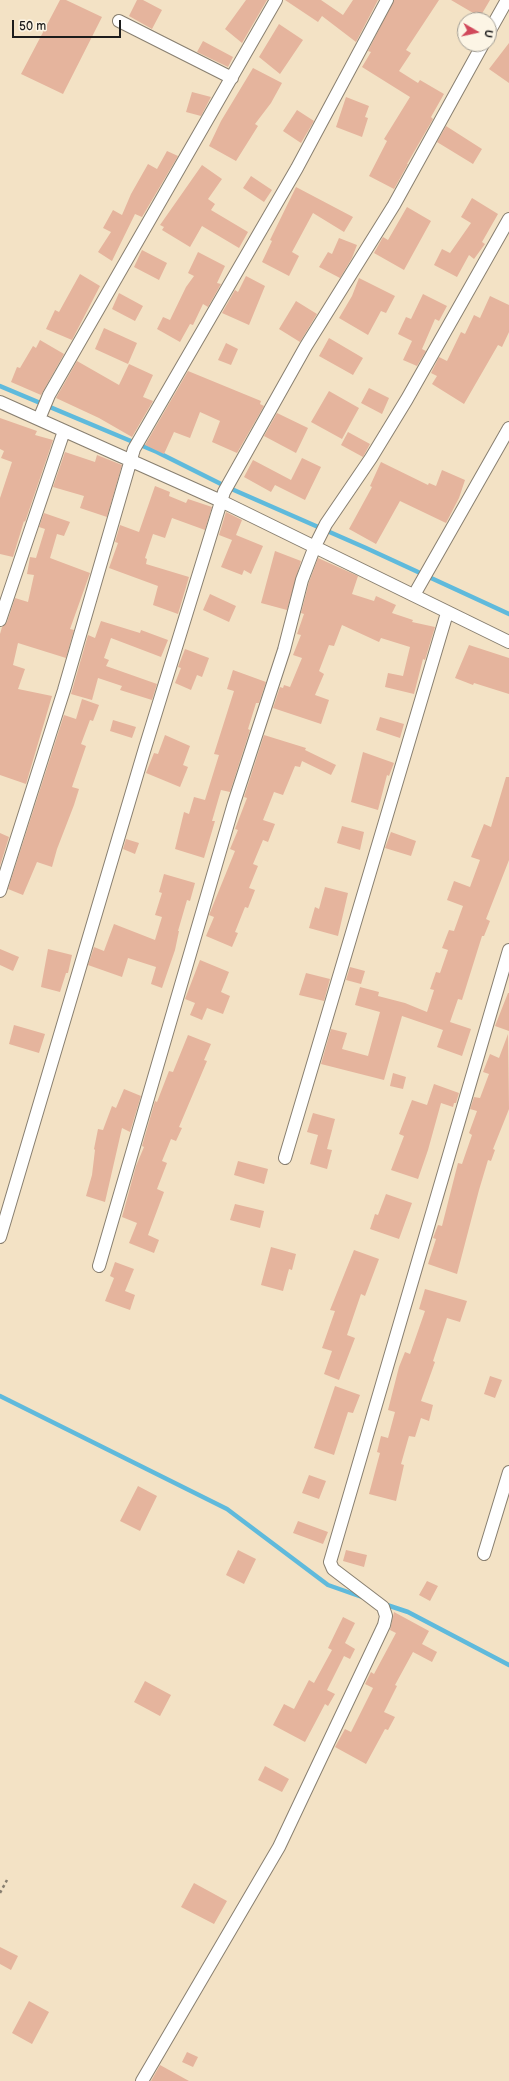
<!DOCTYPE html>
<html>
<head>
<meta charset="utf-8">
<style>
  body { margin:0 }
  #map { position:relative; width:509px; height:2081px; overflow:hidden; background:#f3e2c5; font-family:"Balsamiq Sans",sans-serif }
  canvas { display:block }
  .north { position:absolute; left:457px; top:12px; width:40px; height:40px; box-sizing:border-box; background:#fcf5e5; border:1px solid #a29e95; border-radius:50%; rotate:99deg; font-size:11px; font-weight:700; line-height:16px; text-align:center; color:#1c1c1c }
  .north::after { content:''; display:block; margin:auto; width:14px; height:18px; background:#d1495b; clip-path:polygon(50% 0,100% 100%,50% 72%,0 100%) }
  .scale { position:absolute; left:12px; top:20px; width:109px; height:18px; box-sizing:border-box; border:2px solid #1c1c1c; border-top:0; padding-left:5px; font-size:12px; line-height:14px; white-space:nowrap; color:#1c1c1c; -webkit-text-stroke:3px #fcf5e5; paint-order:stroke }
</style>
</head>
<body>
<div id="map">
<canvas width="509" height="2081"></canvas>
<div class="north">U</div>
<div class="scale">50 m</div>
</div>
<script>
const c = document.querySelector('canvas').getContext('2d');
c.lineJoin = 'round';
const toPath = rows => new Path2D(rows.map(r => 'M' + r).join(''));
function strokePath(path, color, width, dash) { c.strokeStyle = color; c.lineWidth = width; c.lineCap = dash ? 'butt' : 'round'; c.setLineDash(dash || []); c.stroke(path); }
function paint(path, color) { c.fillStyle = color; c.fill(path, 'evenodd'); }
strokePath(toPath([
  [0,386,157,452,227,487,366,548,509,614],
  [0,1396,227,1509,328,1585,362,1597],
  [384,1604,408,1612,509,1665]
]), '#5fbadc', 4.5);
paint(toPath([
  [60,0,66,0,102,17,63,94,21,74],
  [137,0,143,0,162,10,152,29,129,16],
  [246,0,267,0,242,43,225,29],
  [285,0,321,0,343,15,353,0,378,0,356,42,322,16,318,22],
  [394,0,439,0,406,50,411,53,399,71,418,83,420,80,444,94,431,117,433,119,407,164,408,164,394,189,369,176,387,141,384,139,410,97,362,67,371,52,368,51],
  [451,0,490,0,480,17],
  [279,24,303,40,280,74,259,57],
  [203,41,233,57,228,67,197,52],
  [509,43,509,83,489,69],
  [253,68,282,83,271,103,255,124,258,126,236,161,209,146,221,121],
  [192,92,211,97,201,116,186,112],
  [346,97,369,106,365,117,368,118,362,137,336,127],
  [297,110,314,121,301,143,283,131],
  [446,126,482,149,473,164,437,142],
  [167,151,178,156,142,217,135,214,112,261,98,252,111,232,103,228,113,210,122,215,131,194,148,164,157,169],
  [202,165,222,179,208,199,215,204,211,210,248,232,239,248,202,226,190,247,162,230,164,227,160,225],
  [251,176,272,190,264,202,243,188],
  [296,187,353,217,344,232,313,213,292,252,299,256,289,276,262,262,272,241,270,240],
  [472,198,498,214,482,242,485,244,474,259,469,255,457,277,434,265,442,249,450,253,471,223,461,217],
  [407,207,431,221,404,270,374,253,383,237,388,240],
  [339,238,357,245,352,258,340,278,319,267,328,252,332,254],
  [142,250,167,263,159,280,134,267],
  [198,252,225,266,217,283,221,284,208,307,203,304,193,325,190,324,180,342,157,329,163,317,170,320,186,287,194,276,188,273],
  [80,274,100,286,72,340,46,329,55,310,59,312],
  [246,276,265,286,249,325,222,313,235,290,238,292],
  [359,278,395,296,386,313,381,311,368,335,339,318,352,296],
  [119,293,143,306,135,321,112,309],
  [423,294,447,306,439,321,435,319,422,349,426,351,417,366,403,360,412,341,398,334,406,317,411,319],
  [490,296,509,305,509,332,502,347,498,345,464,404,432,384,437,376,431,373,439,357,447,361,461,332,465,334,474,315,480,318],
  [296,301,317,314,300,342,279,329],
  [104,328,137,343,128,364,95,349],
  [329,338,363,358,353,375,319,356],
  [40,340,64,354,41,395,11,382,17,367,20,368,33,346,36,348],
  [226,343,238,349,231,365,218,360],
  [77,361,119,385,129,364,153,375,143,397,153,401,132,437,99,418,56,398],
  [188,371,261,401,260,404,264,406,237,453,212,442,220,421,200,412,190,438,174,432,164,454,145,445],
  [369,388,389,398,382,414,361,403],
  [329,391,359,408,342,439,311,422],
  [277,413,308,428,296,453,264,436],
  [0,418,37,431,35,435,53,440,25,522,24,521,13,557,0,554,0,498,12,462,1,458,4,451,0,449],
  [348,432,370,444,363,457,341,445],
  [65,452,95,462,97,455,122,465,107,517,80,508,84,496,53,487],
  [302,458,321,467,305,500,275,485,271,492,244,477,253,460,291,480],
  [381,462,428,485,429,483,436,486,442,470,465,480,459,498,446,523,400,501,376,544,349,529,372,487,370,486],
  [155,486,170,492,169,496,186,503,188,499,212,507,205,530,172,518,165,538,153,534,145,558,147,559,146,564,189,577,178,614,153,605,158,586,109,568,118,543,115,542,120,525,139,532],
  [226,512,242,520,236,535,263,546,251,574,244,570,242,575,221,567,232,540,219,535],
  [44,513,70,522,64,536,57,534,50,558,90,573,70,629,74,630,66,658,18,643,13,665,25,669,18,689,52,696,26,784,0,775,0,634,2,627,7,622,15,598,28,602,34,575,27,574,30,557,36,558,45,529,39,527],
  [275,551,301,561,287,610,261,603],
  [318,558,358,576,352,594,374,601,376,596,396,605,392,613,413,620,412,622,435,627,425,660,423,659,414,694,385,687,388,673,403,676,410,647,381,638,379,642,342,625,334,646,329,645,319,671,324,674,315,695,329,700,321,724,273,708,280,687,283,688,284,685,290,687,302,658,293,655,301,635,297,634,304,614,301,613,309,582],
  [210,594,236,606,229,622,203,610],
  [101,621,140,633,141,630,168,640,161,657,111,638,104,658,109,660,106,666,157,684,152,700,120,690,122,686,98,678,92,700,71,694,88,635,95,638],
  [469,645,509,658,509,694,474,683,473,685,455,678],
  [185,649,209,658,202,677,197,675,191,690,175,683,181,668,178,667],
  [233,670,266,682,259,703,256,703,248,729,250,730,230,792,221,790,212,821,215,821,204,858,175,849,184,812,189,814,194,797,205,800,219,755,214,754,234,691,227,689],
  [82,699,99,705,93,721,90,720,81,744,86,746,72,787,79,789,74,805,57,849,52,867,37,862,23,895,8,889,64,715,76,719],
  [380,717,404,724,400,738,376,730],
  [113,720,136,727,132,738,110,731],
  [165,735,190,746,183,765,188,767,180,787,146,773,154,753,158,754],
  [264,735,306,748,305,750,336,765,331,775,302,761,300,767,295,766,283,795,274,792,263,820,275,824,268,842,263,840,253,864,258,866,249,888,255,890,248,908,245,907,235,932,238,933,232,947,206,936,214,917,209,915,235,851,230,849,238,830,235,829,247,798,244,797],
  [363,752,394,763,389,776,387,775,378,810,351,802],
  [506,777,509,777,509,860,486,919,490,921,484,936,482,936,462,1000,458,999,450,1022,471,1029,462,1056,437,1047,443,1030,402,1016,384,1080,321,1064,331,1029,347,1033,342,1049,368,1056,380,1012,355,1005,360,987,379,992,378,996,405,1003,427,1012,434,990,430,989,436,972,440,973,448,950,442,948,449,930,454,931,463,906,447,900,454,881,470,887,480,860,471,857,484,824,491,827],
  [342,826,364,832,360,850,337,843],
  [391,832,416,841,411,856,385,848],
  [0,833,9,837,0,866],
  [126,839,139,843,135,854,123,849],
  [164,874,195,883,190,901,187,900,178,931,179,931,175,950,162,988,151,984,156,967,128,958,122,977,88,965,94,947,104,951,114,924,155,940,162,917,155,915,162,893,159,892],
  [325,887,348,893,338,936,309,928,315,907,319,909],
  [0,949,19,957,13,971,0,965],
  [48,949,72,955,68,973,66,973,60,992,41,987],
  [200,960,229,972,221,992,230,996,223,1014,207,1008,202,1020,190,1015,195,1003,185,999],
  [350,967,365,971,361,984,346,980],
  [306,973,330,979,324,1001,299,995],
  [508,993,509,993,509,1031,495,1026],
  [14,1025,45,1034,39,1053,9,1044],
  [508,1034,509,1109,493,1149,495,1150,491,1161,488,1160,479,1190,457,1274,428,1264,436,1239,433,1238,438,1225,442,1226,458,1163,462,1164,472,1135,469,1133,477,1111,470,1109,474,1097,480,1098,489,1074,483,1072,490,1054,499,1058],
  [188,1035,211,1044,204,1060,207,1061,179,1127,182,1128,176,1141,171,1139,162,1161,167,1163,157,1189,164,1192,148,1235,159,1240,154,1253,129,1243,137,1223,122,1217,136,1166,144,1147,142,1146,155,1101,157,1102,169,1071,173,1072],
  [393,1073,406,1077,403,1089,390,1086],
  [434,1084,459,1093,456,1103,454,1103,453,1107,441,1103,428,1150,418,1179,391,1170,404,1136,399,1134,412,1100,427,1105],
  [124,1089,141,1096,130,1132,122,1128,105,1202,86,1196,92,1175,95,1150,94,1149,98,1129,103,1130,112,1106,116,1108],
  [313,1113,335,1119,327,1149,332,1150,327,1169,310,1164,318,1135,307,1132],
  [238,1161,268,1169,264,1184,234,1175],
  [386,1194,412,1203,399,1239,370,1229,375,1214,378,1215],
  [235,1204,264,1211,260,1228,230,1220],
  [271,1247,296,1254,292,1270,289,1269,283,1291,261,1285],
  [354,1250,379,1259,365,1296,361,1294,347,1335,355,1338,339,1380,324,1374,332,1351,322,1348,335,1311,330,1310],
  [115,1262,134,1269,125,1291,135,1295,130,1310,105,1301,114,1278,110,1276],
  [425,1289,467,1301,460,1322,447,1318,433,1361,435,1362,421,1401,433,1405,429,1421,421,1418,415,1437,409,1436,401,1464,404,1465,396,1501,369,1494,380,1453,377,1452,381,1436,388,1438,395,1412,388,1410,399,1367,405,1352,410,1354,425,1311,419,1309],
  [490,1376,502,1380,495,1398,484,1394],
  [335,1386,360,1395,353,1413,348,1412,334,1455,314,1448],
  [309,1475,326,1481,319,1499,302,1493],
  [138,1486,157,1496,140,1531,120,1521],
  [298,1521,328,1532,323,1544,293,1533],
  [238,1550,256,1559,244,1584,226,1575],
  [346,1550,367,1555,364,1567,343,1561],
  [427,1581,438,1586,430,1601,419,1595],
  [394,1612,429,1631,422,1644,437,1652,432,1662,413,1652,395,1685,397,1686,384,1712,395,1717,388,1730,385,1729,366,1764,335,1747,345,1729,351,1732,373,1688,365,1684,371,1672,374,1674,396,1633,390,1630],
  [343,1617,355,1623,345,1643,355,1649,350,1659,344,1656,327,1690,335,1694,328,1706,325,1704,305,1742,273,1725,284,1704,294,1709,309,1680,314,1683,332,1650,328,1648],
  [145,1681,171,1695,160,1716,134,1702],
  [265,1766,289,1779,282,1792,258,1780],
  [194,1883,227,1901,214,1924,181,1907],
  [0,1947,18,1956,11,1970,0,1964],
  [29,2001,49,2012,32,2044,12,2033],
  [187,2052,198,2057,193,2067,182,2062],
  [160,2065,189,2081,151,2081]
]), '#e5b49d');
const street = toPath([
  [119,21,232,78],
  [489,32,507,0],
  [0,402,221,501,509,642],
  [39,419,49,395,276,0],
  [414,595,509,428],
  [0,620,64,431],
  [0,891,64,690,134,449,297,168,387,0],
  [285,1158,447,613],
  [0,1237,145,748,224,492,306,346,394,205,483,44],
  [99,1266,234,803,284,650,302,580,315,546,326,524,371,458,407,399,509,219],
  [484,1554,509,1472],
  [142,2081,279,1847,384,1625,386,1616,383,1607,333,1569,330,1562,509,950]
]);
strokePath(street, '#887f70', 14);
strokePath(toPath([
  [0,1893,7,1880]
]), '#887f70', 2.5, [3, 3]);
strokePath(street, '#fff', 12);
</script>
</body>
</html>
